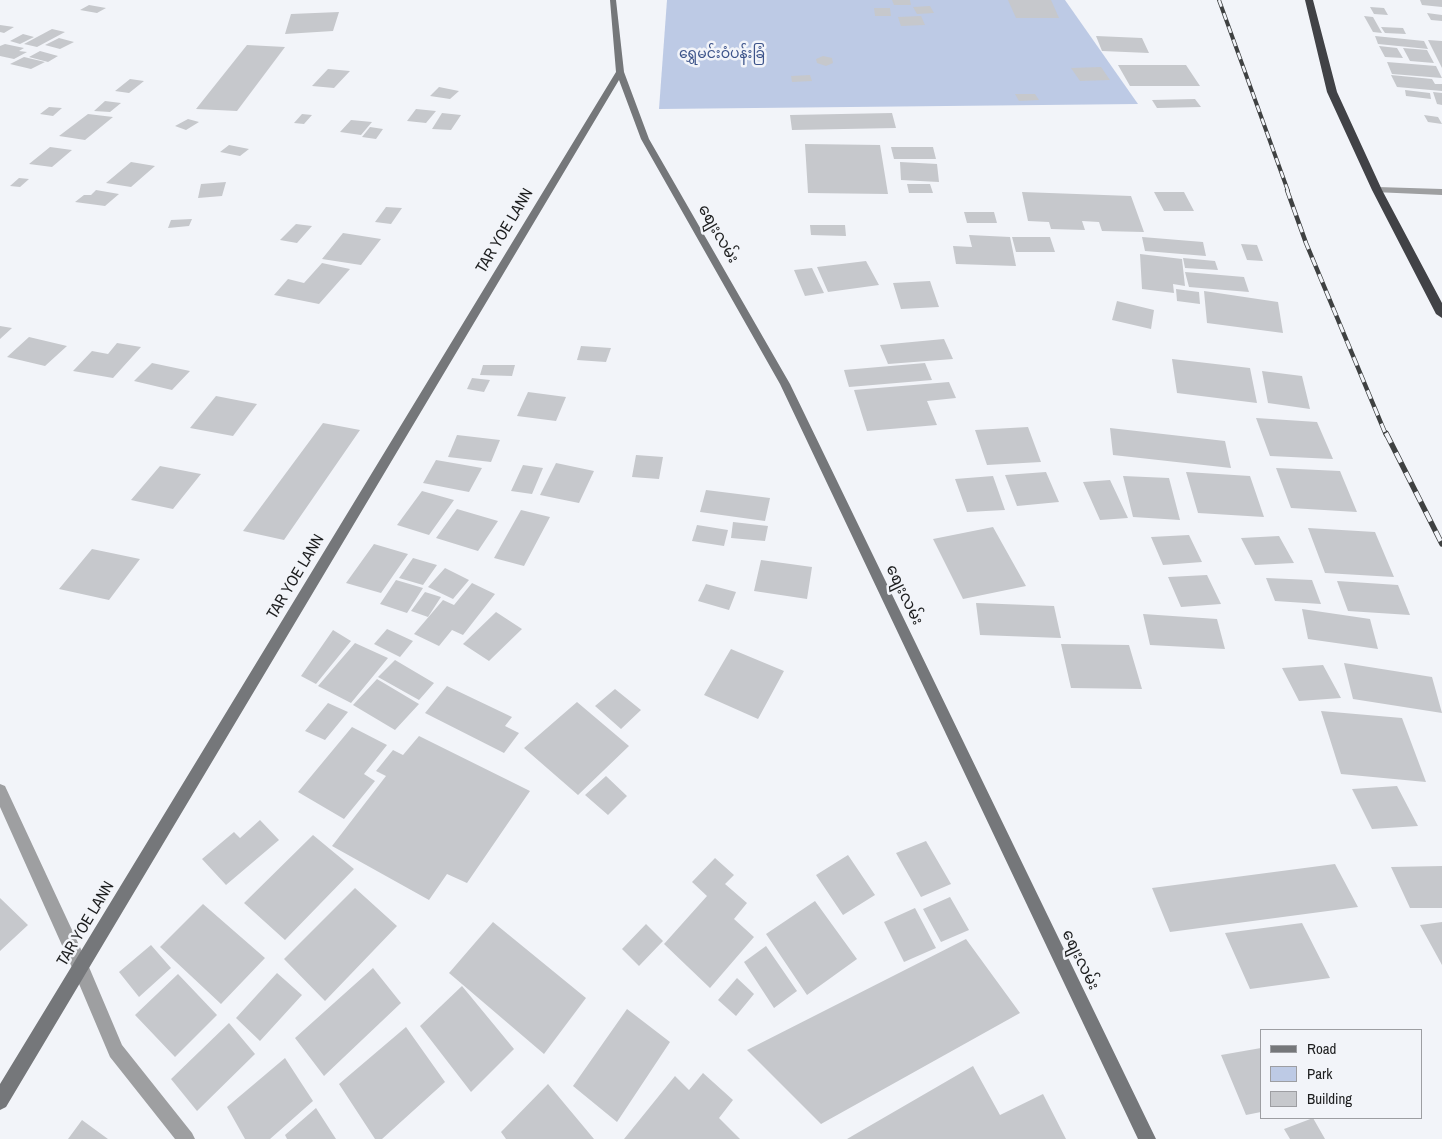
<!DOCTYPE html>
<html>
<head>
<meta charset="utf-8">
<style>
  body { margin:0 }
  #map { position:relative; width:1442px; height:1139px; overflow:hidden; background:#f2f4f9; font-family:"Archivo Narrow",sans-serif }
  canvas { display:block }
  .legend { position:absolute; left:1260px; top:1029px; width:162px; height:90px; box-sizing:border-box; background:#f2f4f9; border:1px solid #9d9ea2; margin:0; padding:6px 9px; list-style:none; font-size:15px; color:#1d1e1f }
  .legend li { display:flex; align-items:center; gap:10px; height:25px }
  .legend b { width:25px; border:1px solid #9d9ea2 }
</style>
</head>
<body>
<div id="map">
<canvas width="1442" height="1139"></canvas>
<ul class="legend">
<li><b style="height:6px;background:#75777a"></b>Road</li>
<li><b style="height:14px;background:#bdcae5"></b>Park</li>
<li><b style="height:14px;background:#c6c8cc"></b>Building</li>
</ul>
</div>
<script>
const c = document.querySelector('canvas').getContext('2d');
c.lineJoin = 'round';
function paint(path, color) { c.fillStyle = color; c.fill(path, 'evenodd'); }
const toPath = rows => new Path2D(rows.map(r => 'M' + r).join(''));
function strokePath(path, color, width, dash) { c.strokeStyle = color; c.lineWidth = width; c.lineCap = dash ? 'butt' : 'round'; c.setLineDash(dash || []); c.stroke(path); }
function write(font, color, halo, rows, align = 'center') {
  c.font = font + ' "Archivo Narrow","Noto Sans Myanmar",sans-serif'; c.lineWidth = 5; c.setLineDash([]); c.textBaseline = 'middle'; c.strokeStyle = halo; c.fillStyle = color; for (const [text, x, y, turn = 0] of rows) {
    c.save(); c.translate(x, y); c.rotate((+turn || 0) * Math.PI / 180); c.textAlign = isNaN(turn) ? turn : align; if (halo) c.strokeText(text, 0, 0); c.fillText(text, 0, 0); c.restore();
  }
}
paint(toPath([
  [667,0,1065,0,1138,104,659,109]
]), '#bdcae5');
paint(toPath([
  [892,0,910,0,911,5,894,5],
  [1008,0,1051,0,1059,18,1016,18],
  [1420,0,1442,0,1442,7,1422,5],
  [89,5,106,8,97,13,80,10],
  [930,6,934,13,917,14,913,7],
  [1370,7,1384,8,1388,15,1374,14],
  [874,8,890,8,891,16,875,16],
  [339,12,333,31,285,34,291,14],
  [1427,13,1442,15,1442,21,1431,20],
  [921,16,925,25,901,26,898,17],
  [1364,16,1373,17,1382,33,1373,32],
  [0,25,14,27,4,33,0,32],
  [1381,27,1403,28,1406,34,1385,33],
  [52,29,65,32,37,47,24,44],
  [23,34,34,37,20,44,10,41],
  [1096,36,1142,38,1149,53,1102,51],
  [1375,36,1424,41,1428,49,1378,44],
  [59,38,74,42,60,49,45,45],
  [1428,40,1442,41,1442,68],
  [5,44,24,48,19,51,27,52,14,59,0,56,0,46],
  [247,45,285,47,237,111,196,109],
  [1379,46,1397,48,1403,58,1385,57],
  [1403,48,1427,50,1434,63,1410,61],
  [40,51,58,56,48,62,29,57],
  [823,56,832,58,833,63,826,66,817,63,816,59],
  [24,57,45,62,31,69,10,64],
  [1387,62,1436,66,1442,78,1392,74],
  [1118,65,1186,65,1200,86,1130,86],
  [1101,67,1110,80,1080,81,1071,68],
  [328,69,350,71,334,88,312,86],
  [810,75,812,81,792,82,791,76],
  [1391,75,1432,79,1435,84,1442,84,1442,91,1397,87],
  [130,79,144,81,129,93,115,91],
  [439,87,459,91,450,99,430,96],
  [1405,90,1430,93,1431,99,1406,96],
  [1433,92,1442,93,1442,105,1437,104],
  [1015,94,1035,94,1039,100,1019,101],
  [1195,99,1201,107,1157,108,1152,100],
  [105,101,121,103,110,112,94,111],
  [49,107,62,108,53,116,40,114],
  [416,109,436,111,426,123,407,121],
  [442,113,461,115,451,130,432,129],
  [892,113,896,128,792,130,790,115],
  [88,114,113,117,85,140,59,136],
  [302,114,312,115,304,124,294,123],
  [1424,115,1438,117,1442,124,1428,122],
  [188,119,199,122,186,130,175,126],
  [351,120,372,122,361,135,340,132],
  [370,127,383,129,376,139,362,137],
  [805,144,880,145,888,194,808,193],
  [229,145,249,149,240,156,220,152],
  [50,147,72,150,52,167,29,164],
  [891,147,933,147,936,159,894,159],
  [131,162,155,166,131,187,106,183],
  [900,162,937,164,939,182,901,180],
  [19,178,29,179,20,187,10,186],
  [226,182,222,196,198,198,201,184],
  [907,184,930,184,933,193,909,193],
  [96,190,119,194,105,206,75,202,84,195,91,195],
  [1022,192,1131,196,1144,232,1102,231,1099,222,1082,221,1085,230,1051,229,1049,222,1028,221],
  [1154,192,1184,192,1194,211,1164,211],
  [386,207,402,208,391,224,375,222],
  [964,212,994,212,997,223,967,223],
  [192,219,189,226,168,228,171,220],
  [296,224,312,226,297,243,280,240],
  [810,225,845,225,846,236,811,235],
  [343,233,381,239,361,265,322,259],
  [969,235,1010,237,1016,266,956,264,953,246,972,247],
  [1012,237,1050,237,1055,252,1016,252],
  [1142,237,1203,242,1206,256,1145,251],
  [1241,244,1257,245,1263,261,1247,260],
  [1140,254,1182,259,1185,286,1173,284,1174,293,1142,289],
  [1183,258,1215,261,1218,270,1185,268],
  [866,261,879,285,828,292,817,267],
  [322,263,350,269,319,304,274,295,288,279,304,283],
  [812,268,824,293,805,296,794,270],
  [1185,272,1244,277,1249,292,1189,287],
  [930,281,939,307,901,309,893,283],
  [1176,289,1199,292,1200,304,1177,301],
  [1204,291,1278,302,1283,333,1207,323],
  [1117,301,1154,310,1151,329,1112,320],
  [0,326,12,328,0,339],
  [29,337,67,346,45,366,7,357],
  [944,339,953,359,888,364,880,345],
  [117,343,141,347,113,378,73,371,92,351,108,354],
  [581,346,611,348,606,362,577,360],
  [1172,359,1250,368,1257,403,1177,393],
  [152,363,190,371,172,390,134,381],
  [925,363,932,380,849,387,844,370],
  [483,365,515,365,512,376,480,375],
  [1262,371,1302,376,1310,409,1268,403],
  [472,378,490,380,484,392,467,389],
  [949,382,956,398,927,401,937,425,867,431,854,390],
  [528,392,566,397,556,421,517,416],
  [216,396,257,404,233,436,190,428],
  [1256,418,1317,422,1333,459,1270,456],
  [323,423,360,430,284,540,243,531],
  [1028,427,1041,462,987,465,975,430],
  [1110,428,1225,441,1231,468,1113,455],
  [457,435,500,440,491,462,448,457],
  [636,455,663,457,659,479,632,477],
  [436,460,482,468,469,492,423,483],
  [556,463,594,471,579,503,540,495],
  [523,465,543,468,532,494,511,491],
  [160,466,201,474,173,509,131,500],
  [1276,468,1340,471,1357,512,1291,508],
  [1046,472,1059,502,1017,506,1005,475],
  [1186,472,1250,476,1264,517,1198,513],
  [993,476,1005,510,967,512,955,479],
  [1123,476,1169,478,1180,520,1133,517],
  [1110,480,1128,518,1100,520,1083,482],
  [706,490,770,498,765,521,700,512],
  [422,491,454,500,429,535,397,525],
  [457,509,498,521,478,551,436,538],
  [521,510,550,517,524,566,494,558],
  [733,522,768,526,765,541,731,538],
  [697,525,728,530,724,546,692,541],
  [993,527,1026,586,963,599,933,539],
  [1308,528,1375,532,1394,577,1325,573],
  [1189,535,1202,562,1163,565,1151,537],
  [1279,536,1294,563,1255,565,1241,538],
  [374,544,408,554,381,593,346,583],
  [92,549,140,559,109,600,59,589],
  [413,558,437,565,423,585,399,578],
  [761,560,812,567,807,599,754,591],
  [445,568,469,580,453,599,428,587],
  [1207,575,1221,604,1181,607,1168,577],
  [1266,578,1312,580,1321,604,1275,601],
  [396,580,423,588,407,613,380,604],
  [1337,581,1398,585,1410,615,1348,611],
  [472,583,495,594,463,635,452,630,439,646,414,634,443,600,454,605],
  [706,584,736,592,729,610,698,601],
  [425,592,441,597,428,617,411,611],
  [976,603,1054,606,1061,638,980,635],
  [1302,609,1370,619,1378,649,1308,639],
  [496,612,522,629,489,661,463,644],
  [1143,614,1217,619,1225,649,1150,645],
  [387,629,413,641,400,657,374,644],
  [333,630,351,641,316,684,301,676],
  [355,643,388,658,351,703,318,686],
  [1061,644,1129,645,1142,689,1071,688],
  [731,649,784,671,758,719,704,695],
  [395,660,434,683,419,700,378,677],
  [1344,663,1432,677,1442,713,1353,699],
  [1323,665,1341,698,1299,701,1282,668],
  [377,679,419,704,395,730,353,705],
  [447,686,512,717,505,726,519,733,504,753,425,713],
  [615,689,641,710,621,729,595,706],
  [577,702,629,746,578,795,524,748],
  [328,703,348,712,325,740,305,731],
  [1321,711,1402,718,1426,782,1341,774],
  [352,727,387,745,364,774,375,781,344,819,298,792],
  [419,736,530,791,467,883,447,874,429,900,332,846,386,776,376,771,393,750,403,755],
  [606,776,627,796,608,815,585,795],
  [1397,786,1418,826,1372,829,1352,789],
  [260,820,279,840,226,885,202,859,234,832,240,838],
  [313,835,354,869,285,940,244,903],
  [926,841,951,884,921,897,896,853],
  [848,855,875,895,843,915,816,875],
  [715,858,734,875,725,884,747,903,734,919,754,937,710,988,664,944,707,896,692,882],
  [1335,864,1358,907,1170,932,1152,888],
  [1442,866,1442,908,1410,908,1391,867],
  [355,888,397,926,325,1001,284,959],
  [950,897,969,930,941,942,923,909],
  [0,898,28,925,0,951],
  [815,901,857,959,807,995,766,934],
  [203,904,265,958,221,1004,160,947],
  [915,908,936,948,904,962,884,922],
  [493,922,586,998,544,1054,449,973],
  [1442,922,1442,965,1420,925],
  [1302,923,1330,978,1250,989,1225,933],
  [646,924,663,941,639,966,622,949],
  [966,939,1020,1013,821,1124,747,1050],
  [151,945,171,968,139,997,119,972],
  [766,946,797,991,774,1008,744,962],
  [373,968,401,1003,324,1076,295,1038],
  [277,973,302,995,260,1041,236,1018],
  [178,974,217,1015,175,1057,135,1015],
  [737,978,754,994,736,1016,718,1000],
  [462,986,514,1049,471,1092,420,1026],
  [627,1009,670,1042,617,1122,573,1086],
  [229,1023,255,1054,197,1111,171,1079],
  [406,1027,445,1082,382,1139,375,1139,339,1084],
  [1261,1048,1261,1112,1246,1115,1221,1055],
  [285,1058,313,1101,270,1139,245,1139,227,1107],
  [973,1066,1000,1115,1043,1094,1066,1139,847,1139],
  [703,1073,733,1100,719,1118,740,1139,624,1139,675,1076,689,1090],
  [548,1084,594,1139,506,1139,501,1132],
  [316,1108,336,1139,287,1139,285,1135],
  [1313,1118,1325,1139,1290,1139,1284,1129],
  [82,1120,108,1139,68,1139]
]), '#c6c8cc');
paint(toPath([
  [1377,187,1442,189,1442,195,1374,192,1373,190,1377,187],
  [0,784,5,786,86,960,122,1045,192,1133,195,1139,175,1139,110,1057,74,972,0,807,0,784]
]), '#9e9fa1');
paint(toPath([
  [610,0,616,0,624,72,649,139,790,384,1156,1139,1138,1139,780,384,641,139,619,80,6,1107,0,1110,0,1084,616,72,610,0]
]), '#75777a');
paint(toPath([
  [1305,0,1313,0,1337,92,1382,190,1442,303,1442,318,1436,314,1372,190,1327,92,1305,0]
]), '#414246');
const railFar2 = toPath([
  [1219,0,1288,191]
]);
const railFar1 = toPath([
  [1287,190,1306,243,1386,435]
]);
const rail = toPath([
  [1386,433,1442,544]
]);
strokePath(railFar2, '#3f4142', 4);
strokePath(railFar1, '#3f4142', 4.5);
strokePath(rail, '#3f4142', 5.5);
strokePath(railFar2, '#f2f4f9', 2.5, [7]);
strokePath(railFar1, '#f2f4f9', 3, [9]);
strokePath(rail, '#f2f4f9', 4, [11]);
write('14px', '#3d548a', '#f2f4f9', [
  ["ရွှေမင်းဝံပန်းခြံ",722,54]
]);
write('16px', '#1d1e1f', '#f2f4f9', [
  ["TAR YOE LANN",505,231,-59],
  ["စျေးလမ်း",718,234,60],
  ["TAR YOE LANN",296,577,-59],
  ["စျေးလမ်း",904,595,64],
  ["TAR YOE LANN",86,924,-59],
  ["စျေးလမ်း",1080,960,64]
]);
</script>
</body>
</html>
